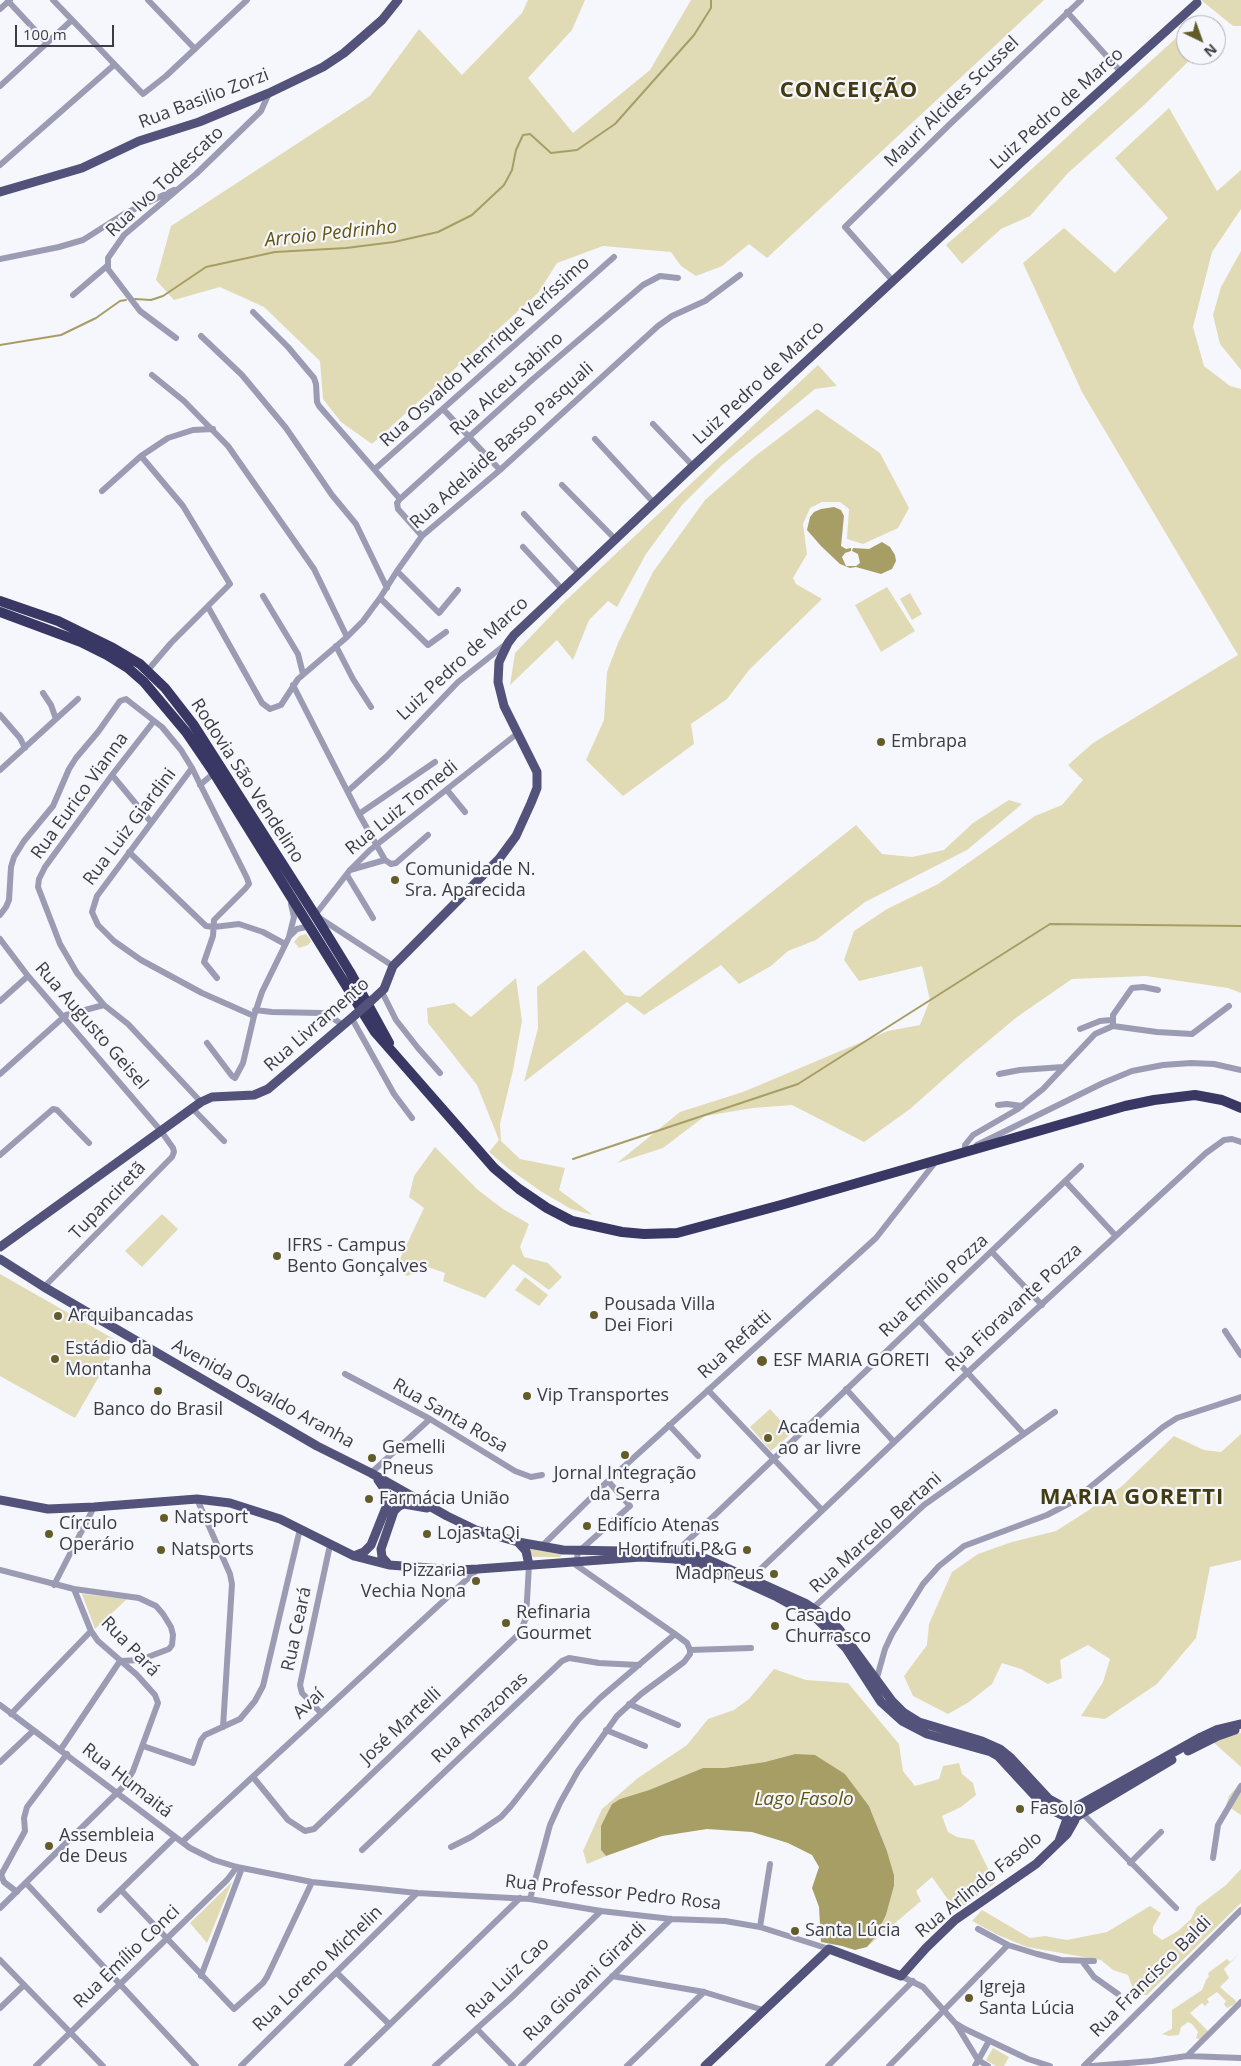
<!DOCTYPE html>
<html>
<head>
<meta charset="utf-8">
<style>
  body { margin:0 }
  #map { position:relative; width:1241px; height:2066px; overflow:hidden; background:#f6f6fd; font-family:"Open Sans",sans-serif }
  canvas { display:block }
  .north { position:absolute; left:1176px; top:15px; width:50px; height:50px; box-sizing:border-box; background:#f6f6fd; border:1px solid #acacb3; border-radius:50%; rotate:138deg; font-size:14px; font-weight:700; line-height:20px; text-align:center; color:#3c3c43 }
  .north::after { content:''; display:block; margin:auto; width:18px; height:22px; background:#635b28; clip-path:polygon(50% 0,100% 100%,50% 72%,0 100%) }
  .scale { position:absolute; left:15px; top:25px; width:99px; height:22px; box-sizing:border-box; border:2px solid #3c3c43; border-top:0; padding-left:6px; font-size:15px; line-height:18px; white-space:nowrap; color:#3c3c43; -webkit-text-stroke:4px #f6f6fd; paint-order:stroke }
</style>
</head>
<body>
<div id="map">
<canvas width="1241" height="2066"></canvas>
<div class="north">N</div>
<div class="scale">100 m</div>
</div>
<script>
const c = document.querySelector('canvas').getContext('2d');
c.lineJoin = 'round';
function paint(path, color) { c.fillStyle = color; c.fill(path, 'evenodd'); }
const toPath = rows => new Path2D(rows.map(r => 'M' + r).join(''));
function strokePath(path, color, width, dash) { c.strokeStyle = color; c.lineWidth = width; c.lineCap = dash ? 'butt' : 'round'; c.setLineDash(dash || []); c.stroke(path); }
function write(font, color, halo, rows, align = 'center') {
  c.font = font + ' "Open Sans",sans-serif'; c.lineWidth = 4.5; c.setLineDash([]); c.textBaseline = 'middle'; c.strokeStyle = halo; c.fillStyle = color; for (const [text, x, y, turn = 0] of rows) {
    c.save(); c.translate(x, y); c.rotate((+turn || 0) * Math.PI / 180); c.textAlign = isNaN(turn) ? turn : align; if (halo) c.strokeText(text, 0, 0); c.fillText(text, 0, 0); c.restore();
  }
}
paint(toPath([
  [528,0,585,0,572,30,528,78,573,133,650,70,691,0,1044,0,767,258,749,244,722,266,696,276,681,266,671,252,603,246,557,263,538,293,372,444,341,422,323,399,320,361,264,307,220,287,174,300,156,280,171,226,370,96,419,29,462,75,522,13],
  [1201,0,1241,0,1241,26,1233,26],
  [1186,29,1186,55,1195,55,1144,105,1068,173,1030,216,1001,229,962,264,946,245,1002,196],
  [1169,108,1217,191,1241,170,1241,209,1212,252,1193,327,1204,366,1230,386,1241,389,1241,993,1228,988,1146,976,1072,979,1017,1017,963,1062,910,1109,864,1142,792,1105,753,1108,705,1116,663,1148,617,1163,680,1112,743,1092,888,1031,920,1025,930,1000,922,966,859,981,844,960,854,931,887,909,938,884,1035,816,1062,805,1083,780,1068,765,1093,743,1238,655,1082,392,1023,263,1064,228,1115,273,1168,218,1115,158],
  [1241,251,1241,370,1220,344,1213,315,1221,287],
  [818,365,837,386,815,389,722,465,682,505,646,554,617,607,608,601,589,620,573,660,557,640,510,685,515,653,562,604],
  [817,409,880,453,909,508,898,528,863,544,847,539,849,509,840,502,822,502,810,508,803,524,807,554,793,578,796,584,822,599,749,670,727,699,691,724,694,744,623,796,586,760,604,720,607,672,618,643,653,572,705,500,754,457],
  [887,587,915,631,881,652,855,605],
  [910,593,922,614,912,620,900,599],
  [1009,800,1022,804,967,850,865,902,816,940,788,951,771,966,739,984,721,965,644,1015,627,1002,524,1082,538,1028,537,987,584,950,625,995,640,997,856,825,882,854,912,857,944,850,973,823],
  [306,934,311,941,308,945,299,948,294,942,299,936],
  [516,978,522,1021,513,1070,500,1124,501,1141,520,1159,565,1168,559,1190,593,1215,571,1209,542,1192,509,1169,489,1152,499,1140,477,1085,428,1023,427,1008,454,1003,471,1017],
  [435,1147,478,1190,503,1209,529,1224,520,1247,524,1257,548,1263,562,1277,549,1290,513,1264,485,1298,443,1281,445,1273,428,1267,407,1276,396,1267,424,1208,409,1197,414,1176],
  [162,1214,178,1229,142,1267,125,1251],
  [0,1274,119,1342,75,1418,0,1376],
  [525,1277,548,1295,539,1306,515,1290],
  [770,1409,792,1433,771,1451,750,1427],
  [1241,1434,1241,1560,1210,1567,1196,1638,1157,1684,1105,1719,1081,1716,1103,1682,1110,1659,1088,1645,1060,1660,1062,1678,1048,1684,1021,1669,1002,1663,992,1684,969,1702,948,1714,913,1696,904,1676,927,1645,929,1624,952,1572,978,1554,1012,1542,1056,1531,1089,1510,1122,1486,1174,1436,1204,1450,1221,1452],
  [531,1547,563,1553,560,1557,533,1557,529,1553],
  [82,1594,110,1597,127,1599,95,1629],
  [774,1669,806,1680,848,1683,899,1744,903,1771,915,1786,939,1779,943,1766,959,1763,962,1774,973,1783,976,1795,961,1807,942,1816,948,1832,957,1837,974,1840,995,1883,956,1911,932,1877,916,1891,921,1901,867,1947,875,1937,886,1915,894,1886,894,1875,887,1851,869,1806,845,1774,795,1754,765,1762,724,1768,703,1768,649,1790,620,1799,612,1804,601,1850,606,1856,587,1864,583,1851,602,1809,638,1778,687,1745,708,1719,734,1710,749,1699],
  [1241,1733,1241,1767,1213,1742,1233,1734],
  [1241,1782,1241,1815,1226,1805,1229,1796],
  [1241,1869,1241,1903,1147,1995,1139,1995,1132,1986,1128,1975,1113,1970,1101,1960,1027,1947,998,1935,972,1921,982,1910,1030,1938,1045,1936,1067,1940,1107,1932,1150,1906,1161,1913,1153,1927,1153,1933,1162,1940,1178,1931,1191,1919,1197,1907,1226,1885],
  [232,1882,207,1943,190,1923],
  [1240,1953,1224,1969,1229,1978,1220,1987,1236,2001,1235,2004,1227,2008,1224,2004,1226,2001,1217,1992,1207,1999,1209,2002,1205,2006,1202,2003,1190,2013,1209,2032,1201,2040,1196,2038,1198,2032,1192,2024,1188,2022,1181,2027,1179,2035,1169,2036,1162,2034,1172,2029,1172,2010,1202,1990,1206,1980,1209,1976,1208,1973,1227,1959,1230,1962],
  [993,2048,1009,2057,1004,2066,996,2066,986,2060]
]), '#e0dbb4');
paint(toPath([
  [834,507,841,510,844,516,841,546,846,549,851,548,851,551,845,553,842,557,846,566,856,566,860,563,858,554,852,551,853,548,869,549,882,542,890,547,895,555,896,561,892,569,881,574,856,567,850,568,840,564,821,546,807,530,810,517,814,512,821,509],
  [795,1754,815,1755,845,1774,869,1806,887,1851,894,1875,894,1886,886,1915,875,1937,867,1947,855,1950,842,1946,821,1942,819,1907,812,1888,819,1867,812,1855,788,1843,752,1832,707,1829,662,1836,606,1856,601,1850,601,1826,612,1804,620,1799,649,1790,703,1768,724,1768,765,1762]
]), '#a79e66');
strokePath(toPath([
  [135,299,151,300,163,296,206,267,275,252,346,248,394,242,438,232,472,215,504,185,512,170,516,150,523,135,530,134,551,153,577,150,615,124,694,35,711,8,711,0],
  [0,345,61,335,96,318,120,301,126,300],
  [573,1159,798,1084,1050,924,1241,926]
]), '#a79e66', 2);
strokePath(toPath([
  [53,0,143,94,166,76,247,0],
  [148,0,195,49],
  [8,1,47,43],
  [0,9,10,0],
  [1067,12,1121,72],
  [0,86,72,20],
  [0,165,114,65],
  [0,259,59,247,83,240,124,214,174,190],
  [893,281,845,227,949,125,1081,0],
  [73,295,107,266],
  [253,312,288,347,314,378,316,384,317,402,319,406,400,499],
  [201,336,242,375,286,428,332,495,356,524,387,588],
  [176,338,140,311,108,269,108,258,124,235,196,174,261,111,269,93],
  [152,375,184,401,228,446,314,569,347,637],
  [444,410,500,470],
  [653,424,693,466],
  [595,439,654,503],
  [141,456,183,506,230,584,171,643,148,670],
  [375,469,614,257],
  [562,485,615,539],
  [102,491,141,456,168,438,193,430,213,429],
  [524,514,579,573],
  [422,536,398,509,397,503,400,499,533,379,643,285,660,276,678,278],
  [523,547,562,589],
  [397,571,439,613,458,590],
  [263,596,298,654,303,674],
  [380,598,428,645,446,632],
  [208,607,262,703,270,709,281,705,298,679,347,637,363,621,380,598,397,571,422,536,500,470,658,326,672,316,705,301,740,275],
  [336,646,353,679,371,707],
  [293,685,359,814,385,860],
  [43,693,51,705,56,719],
  [0,715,20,738,25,748],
  [154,721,112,775,45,867,39,879,38,887,60,944,77,973,104,1005,128,1024,201,1102],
  [192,768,97,896,92,912,98,925,114,941,141,960,202,993,254,1016,262,992,289,937,294,917,291,904],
  [0,770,78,699],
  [112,775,151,822],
  [200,785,214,773],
  [447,790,465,812],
  [348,791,387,756,458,682,506,644],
  [359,814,435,762],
  [129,852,206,926,214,927,239,924,263,932,285,944],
  [350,870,385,860,391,864,396,863,428,835],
  [347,875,373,918],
  [0,915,6,907,9,900,11,867,14,857,24,841,53,806,69,769,76,758,98,732,120,701,126,699,162,727,181,750,192,768,247,878,249,884,245,889,214,920,213,936,204,962,217,978],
  [291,935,297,929,310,926],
  [0,939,28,976,161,1131,173,1148,174,1152,172,1157,44,1287],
  [393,966,315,915,350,870,370,850,518,733],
  [382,992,396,1020,418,1048,440,1073],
  [0,1001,28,976],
  [255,1010,272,1012,321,1013,328,1015,343,1025],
  [351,1017,394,1094,412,1118],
  [1113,1026,1113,1015,1132,988,1143,987,1158,990],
  [1080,1029,1100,1021,1111,1020],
  [207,1043,232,1076,235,1078,243,1063,254,1016],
  [0,1074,66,1015,104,1005],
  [999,1074,1020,1070,1063,1067],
  [998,1105,1007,1104,1022,1106],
  [192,1108,224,1141],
  [977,1145,1103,1083,1132,1071,1163,1065,1191,1063,1214,1064,1241,1070],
  [965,1151,965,1145,973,1135,1018,1109,1043,1089,1095,1034,1113,1026,1157,1032,1192,1034,1229,1006],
  [0,1155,53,1109,57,1110,89,1143],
  [1065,1181,1115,1235],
  [992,1252,1042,1305],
  [919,1320,1024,1434],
  [1225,1331,1241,1355],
  [345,1374,430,1419,515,1471,531,1477,542,1475],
  [846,1389,894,1442],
  [708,1390,822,1510],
  [669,1425,698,1456],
  [371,1473,430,1419],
  [608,1481,630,1506,578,1552,576,1565,675,1634,687,1643,690,1650],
  [197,1499,230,1574,232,1584,223,1727],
  [542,1546,608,1481,876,1238,937,1160],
  [677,1551,1081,1166],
  [0,1570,74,1589,139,1598,156,1606,163,1614,171,1627,173,1635,172,1645,169,1649,140,1660,120,1661],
  [748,1581,968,1372,1206,1153,1224,1140,1232,1139,1241,1142],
  [54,1585,94,1507],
  [810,1611,924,1505,1055,1412],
  [690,1650,751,1648],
  [876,1681,885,1649,892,1634,923,1584,939,1566,964,1546,1047,1515,1072,1502,1163,1427,1177,1418,1241,1397],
  [629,1704,678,1725],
  [0,1705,190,1848,214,1860,237,1867,312,1882,417,1893,530,1899,601,1911,671,1919,725,1921,760,1927,829,1949],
  [321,1713,302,1693,300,1685,330,1545],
  [11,1714,91,1631],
  [606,1730,645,1746],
  [143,1746,193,1763,201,1740,205,1735,240,1719,255,1701,263,1686,300,1529],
  [61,1749,120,1661],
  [0,1762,33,1731],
  [253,1777,288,1820,305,1831,314,1829,519,1634,526,1618,529,1565],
  [1083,1814,1176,1908],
  [182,1842,478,1569],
  [451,1847,471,1837,501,1817,511,1806,579,1719,600,1698,675,1634],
  [362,1850,562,1661,569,1658,599,1663,639,1665],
  [1213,1858,1218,1825,1241,1786],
  [1130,1863,1161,1832],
  [26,1883,196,2066],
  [121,1890,234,2009,263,1983,267,1977,312,1882],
  [17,1892,4,1882,1,1875,25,1831,24,1818,27,1807,67,1754],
  [530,1899,550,1825,560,1803,578,1771,617,1716,641,1694,684,1662,690,1654,690,1650],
  [0,1908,124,1786,133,1771,158,1703,155,1695,137,1675,98,1641,91,1631,74,1589],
  [100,1910,175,1837],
  [760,1927,770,1864],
  [978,1929,1008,1945,1037,1954,1061,1960,1094,1961],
  [0,1960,103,2066],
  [1082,1961,1094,1977,1118,1994],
  [337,1973,389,2024],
  [201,1976,242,1868],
  [612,1976,704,1992,763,2010],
  [901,1976,923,1987,955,2023,965,2029,1028,2059,1050,2066],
  [0,2008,24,1985],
  [956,2024,978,2060,988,2066],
  [477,2029,513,2066],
  [1187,2056,1241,2002],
  [36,2066,227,1880,237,1867],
  [241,2066,417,1893],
  [347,2066,520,1898],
  [435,2066,511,1998,601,1911],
  [521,2066,671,1919],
  [627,2066,704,1992],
  [828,2066,913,1981],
  [889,2066,1008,1945],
  [975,2066,989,2041],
  [1084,2066,1241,1910],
  [1092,2066,1152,2061,1187,2056,1241,2058]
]), '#9b9cb4', 6);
strokePath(toPath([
  [0,192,82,168,139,141,199,122,269,93,323,67,344,53,382,20,398,0],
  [370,1002,384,989,393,966,499,859,516,836,531,803,537,788,537,772,504,706,498,682,499,662,508,643,514,635,693,466,1028,156,1197,3],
  [0,1247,201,1102,212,1097,254,1095,268,1089,355,1015],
  [0,1259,44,1287,317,1446,371,1473,447,1516,476,1530,518,1542,563,1550,682,1552,707,1559,805,1603,829,1619,839,1629,892,1701,903,1712,919,1722,982,1741,1000,1749,1011,1758,1049,1799,1067,1809],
  [0,1500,48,1509,94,1507,197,1499,230,1503,280,1519,354,1556,389,1565,457,1570,478,1569,641,1557,675,1559,711,1567,777,1597,817,1619,846,1648,881,1702,902,1721,927,1734,991,1752,998,1756,1045,1807,1066,1817],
  [518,1542,526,1551,529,1565],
  [354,1556,364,1552,371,1545,387,1505,387,1493,378,1480],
  [389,1565,382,1557,381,1549,394,1511,399,1506,404,1504,427,1508],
  [1188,1751,1218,1736,1235,1730],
  [1074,1808,1201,1737,1216,1730,1241,1724],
  [1078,1816,1172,1760],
  [1059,1841,1067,1819],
  [705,2066,829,1949,901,1976,926,1948,955,1920,1036,1864,1067,1834,1075,1820]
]), '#52527a', 9);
strokePath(toPath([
  [0,601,58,621,113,648,140,664,165,688,193,724,315,915,350,972,389,1043],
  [0,612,81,642,107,655,128,668,144,682,186,732,214,773,375,1032,494,1168,519,1189,547,1208,572,1221,622,1232,644,1234,677,1233,781,1205,1125,1106,1154,1100,1195,1095,1222,1100,1241,1108]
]), '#393865', 10);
strokePath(toPath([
  [355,1015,370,1002]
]), '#52527a', 9);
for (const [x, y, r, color] of [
  [881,742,5,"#635b28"],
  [395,880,5,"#635b28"],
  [277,1256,5,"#635b28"],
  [594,1315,5,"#635b28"],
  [58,1316,5,"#635b28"],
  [55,1359,5,"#635b28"],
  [762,1361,6,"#635b28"],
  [158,1391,5,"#635b28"],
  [527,1396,5,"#635b28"],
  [768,1438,5,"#635b28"],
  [625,1455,5,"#635b28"],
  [372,1458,5,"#635b28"],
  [369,1499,5,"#635b28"],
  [164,1518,5,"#635b28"],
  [587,1526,5,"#635b28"],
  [49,1534,5,"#635b28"],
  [427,1534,5,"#635b28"],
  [161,1550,5,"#635b28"],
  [747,1550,5,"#635b28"],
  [774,1574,5,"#635b28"],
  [476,1581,5,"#635b28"],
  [506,1623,5,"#635b28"],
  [775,1626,5,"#635b28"],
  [1020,1809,5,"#635b28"],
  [49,1846,5,"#635b28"],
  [795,1931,5,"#635b28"],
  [969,1998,5,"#635b28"]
]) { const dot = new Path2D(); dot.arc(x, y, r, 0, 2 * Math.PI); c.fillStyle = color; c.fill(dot); strokePath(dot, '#f6f6fd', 2); }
write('18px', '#3c3c43', '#f6f6fd', [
  ["Rua Basilio Zorzi",204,99,-21],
  ["Mauri Alcides Scussel",952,102,-44],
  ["Luiz Pedro de Marco",1057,109,-42],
  ["Rua Ivo Todescato",165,182,-43],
  ["Rua Osvaldo Henrique Veríssimo",485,352,-42],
  ["Luiz Pedro de Marco",759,383,-43],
  ["Rua Alceu Sabino",507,384,-42],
  ["Rua Adelaide Basso Pasquali",502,446,-42],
  ["Luiz Pedro de Marco",463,659,-43],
  ["Rodovia São Vendelino",247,781,57],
  ["Rua Eurico Vianna",80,796,-54],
  ["Rua Luiz Tomedi",402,808,-39],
  ["Rua Luiz Giardini",130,827,-53],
  ["Rua Livramento",317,1025,-41],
  ["Rua Augusto Geisel",91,1026,49],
  ["Tupanciretã",108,1201,-46],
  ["Rua Emílio Pozza",934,1286,-43],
  ["Rua Fioravante Pozza",1014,1308,-43],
  ["Rua Refatti",735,1345,-42],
  ["Avenida Osvaldo Aranha",263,1394,29],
  ["Rua Santa Rosa",450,1416,30],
  ["Rua Marcelo Bertani",876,1533,-42],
  ["Rua Ceará",297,1629,-78],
  ["Rua Pará",130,1647,46],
  ["Avaí",309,1704,-43],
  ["Rua Amazonas",480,1718,-43],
  ["José Martelli",401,1726,-43],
  ["Rua Humaitá",127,1781,38],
  ["Rua Arlindo Fasolo",979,1885,-39],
  ["Rua Professor Pedro Rosa",613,1893,6],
  ["Rua Emílio Conci",127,1957,-44],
  ["Rua Loreno Michelin",318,1969,-44],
  ["Rua Francisco Baldi",1151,1977,-45],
  ["Rua Luiz Cao",508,1978,-44],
  ["Rua Giovani Girardi",585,1982,-44]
]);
write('18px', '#3c3c43', '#f6f6fd', [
  ["Embrapa",891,742],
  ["Comunidade N.",405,870],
  ["Sra. Aparecida",405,891],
  ["IFRS - Campus",287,1246],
  ["Bento Gonçalves",287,1267],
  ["Pousada Villa",604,1305],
  ["Dei Fiori",604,1326],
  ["Arquibancadas",68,1316],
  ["Estádio da",65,1349],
  ["Montanha",65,1370],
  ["ESF MARIA GORETI",773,1361],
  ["Vip Transportes",537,1396],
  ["Banco do Brasil",158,1410,"center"],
  ["Academia",778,1428],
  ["ao ar livre",778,1449],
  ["Gemelli",382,1448],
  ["Pneus",382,1469],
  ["Jornal Integração",625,1474,"center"],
  ["da Serra",625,1495,"center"],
  ["Farmácia União",379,1499],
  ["Natsport",174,1518],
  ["Círculo",59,1524],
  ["Operário",59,1545],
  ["Edifício Atenas",597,1526],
  ["Lojas taQi",437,1534],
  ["Natsports",171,1550],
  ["Hortifruti P&G",737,1550,"right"],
  ["Pizzaria",466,1571,"right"],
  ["Vechia Nona",466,1592,"right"],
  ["Madpneus",764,1574,"right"],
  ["Refinaria",516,1613],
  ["Gourmet",516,1634],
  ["Casa do",785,1616],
  ["Churrasco",785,1637],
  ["Fasolo",1030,1809],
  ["Assembleia",59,1836],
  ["de Deus",59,1857],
  ["Santa Lúcia",805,1931],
  ["Igreja",979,1988],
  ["Santa Lúcia",979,2009]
], 'left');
write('italic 19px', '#605612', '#f6f6fd', [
  ["Arroio Pedrinho",331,234,-6],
  ["Lago Fasolo",804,1800]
]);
c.letterSpacing = '1px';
write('bold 22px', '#423c12', '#f6f6fd', [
  ["CONCEIÇÃO",849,91],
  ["MARIA GORETTI",1132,1498]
]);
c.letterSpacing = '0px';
</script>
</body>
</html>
